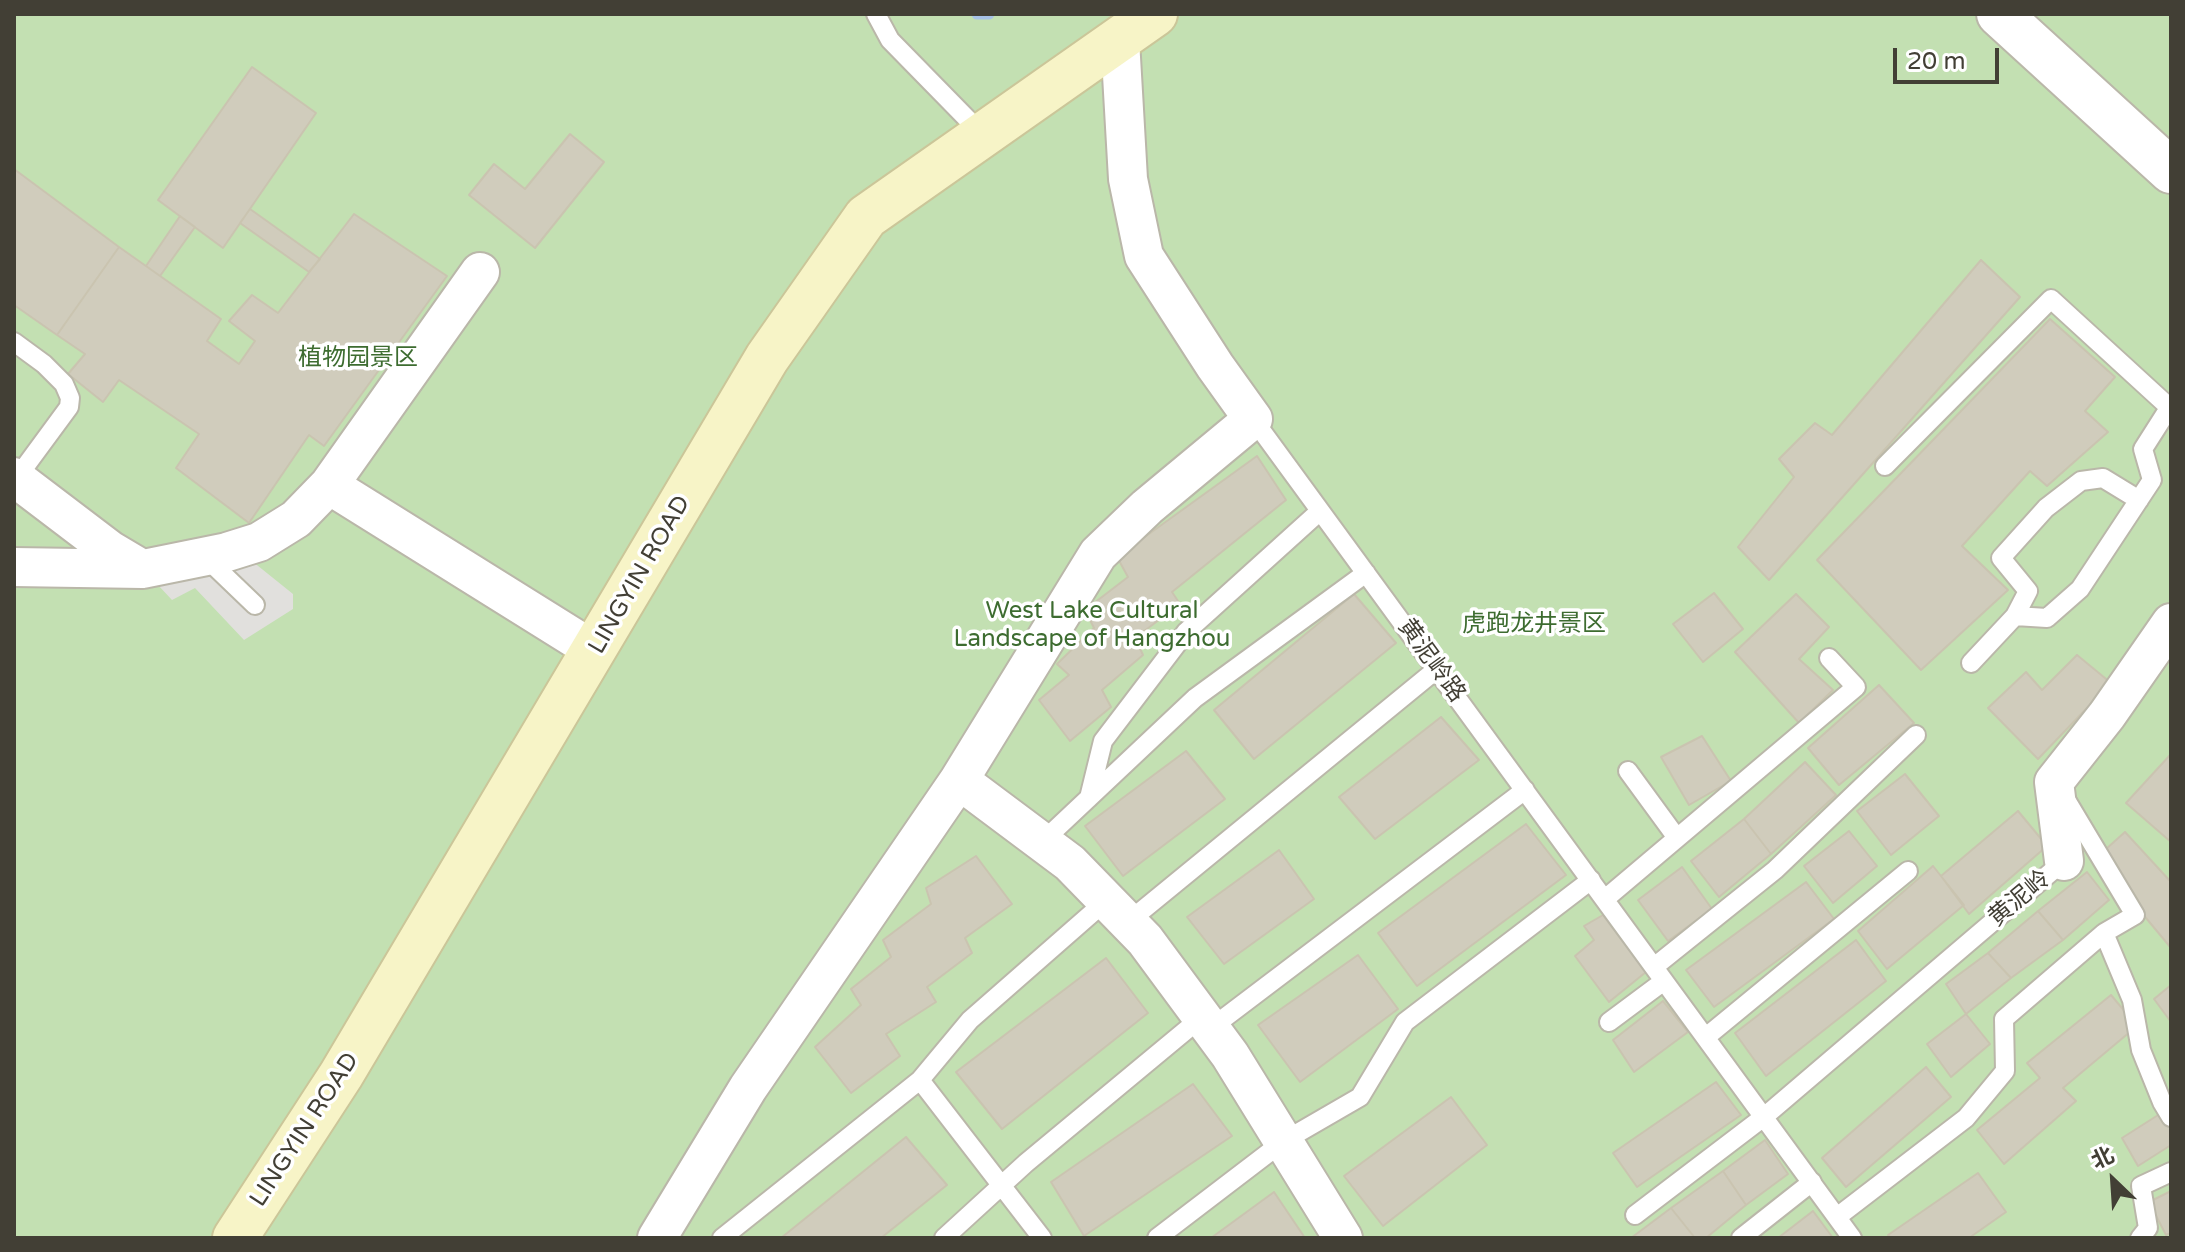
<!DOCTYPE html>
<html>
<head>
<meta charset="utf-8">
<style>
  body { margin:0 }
  #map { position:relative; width:2185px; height:1252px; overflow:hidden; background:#f0eee5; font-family:"Varela Round","Noto Sans SC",sans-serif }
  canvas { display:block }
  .frame { position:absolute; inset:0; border:16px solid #423f35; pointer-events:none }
  .north { position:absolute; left:2073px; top:1140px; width:80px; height:80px; -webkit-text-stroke:6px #fff; paint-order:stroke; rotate:335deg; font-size:22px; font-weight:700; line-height:32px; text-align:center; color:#423f35 }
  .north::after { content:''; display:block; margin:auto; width:28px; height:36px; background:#423f35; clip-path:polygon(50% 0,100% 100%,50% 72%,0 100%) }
  .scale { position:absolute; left:1893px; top:48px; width:106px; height:36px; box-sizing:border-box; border:4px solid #423f35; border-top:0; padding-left:10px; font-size:24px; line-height:28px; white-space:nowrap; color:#423f35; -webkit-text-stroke:6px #fff; paint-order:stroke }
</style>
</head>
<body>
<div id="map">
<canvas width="2185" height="1252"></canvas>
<div class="frame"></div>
<div class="north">北</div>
<div class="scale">20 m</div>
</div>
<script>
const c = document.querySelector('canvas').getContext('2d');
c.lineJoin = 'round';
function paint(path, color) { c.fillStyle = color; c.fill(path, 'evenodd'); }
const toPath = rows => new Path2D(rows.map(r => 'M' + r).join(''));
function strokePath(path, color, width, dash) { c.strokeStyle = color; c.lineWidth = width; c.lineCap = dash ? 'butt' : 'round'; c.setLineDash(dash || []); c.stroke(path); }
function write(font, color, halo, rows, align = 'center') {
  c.font = font + ' "Varela Round","Noto Sans SC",sans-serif'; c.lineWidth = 7; c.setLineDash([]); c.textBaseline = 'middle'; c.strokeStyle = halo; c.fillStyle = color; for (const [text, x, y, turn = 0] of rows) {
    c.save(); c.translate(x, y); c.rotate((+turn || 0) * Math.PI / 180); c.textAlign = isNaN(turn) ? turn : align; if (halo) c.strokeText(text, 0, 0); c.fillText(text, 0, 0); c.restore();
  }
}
paint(toPath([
  [14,14,2171,14,2171,1238,14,1238]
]), '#c3e0b2');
paint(toPath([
  [237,549,293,594,293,609,244,640,195,588,172,600,143,569]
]), '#e1e0dd');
strokePath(toPath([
  [977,14,989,14]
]), '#a7c2e6', 11);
const building = toPath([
  [252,67,316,113,223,248,158,200,252,67],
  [570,134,604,162,535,248,469,195,494,164,525,189,570,134],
  [14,169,119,247,57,335,14,305,14,169],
  [250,209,320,259,309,272,240,223,250,209],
  [354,214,447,276,324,446,309,435,249,523,176,468,199,434,119,380,103,402,68,374,85,354,57,335,119,247,221,319,207,341,239,364,255,341,229,321,252,295,278,313,354,214],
  [180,216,195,227,160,276,146,266,180,216],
  [1981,260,2020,297,1769,580,1738,547,1794,477,1779,459,1815,423,1832,435,1981,260],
  [2050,319,2115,377,2085,411,2108,432,2047,486,2030,471,1962,546,2008,590,1921,670,1817,560,2050,319],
  [1257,456,1286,500,1172,592,1180,604,1135,638,1143,655,1102,690,1111,707,1070,741,1039,700,1069,675,1057,664,1094,628,1085,610,1128,577,1117,557,1257,456],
  [1714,593,1743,629,1703,662,1673,624,1714,593],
  [1354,594,1396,643,1254,759,1214,710,1354,594],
  [1796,594,1829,627,1799,659,1833,690,1799,723,1735,652,1796,594],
  [2077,655,2111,683,2038,759,1988,708,2026,672,2042,690,2077,655],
  [1879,685,1914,723,1839,785,1808,748,1879,685],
  [1441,717,1479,760,1375,839,1339,797,1441,717],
  [1702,736,1731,781,1689,805,1661,757,1702,736],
  [1186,751,1225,799,1123,876,1085,826,1186,751],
  [2171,754,2171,842,2126,803,2171,754],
  [1805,762,1836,795,1771,854,1744,819,1805,762],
  [1905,774,1939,816,1891,855,1857,811,1905,774],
  [2018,811,2047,846,1969,914,1941,876,2018,811],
  [1744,819,1771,854,1719,897,1691,861,1744,819],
  [1526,824,1566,875,1417,986,1378,933,1526,824],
  [1849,831,1877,866,1833,903,1804,866,1849,831],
  [2125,832,2171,882,2171,948,2096,858,2125,832],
  [1279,850,1314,899,1224,964,1187,917,1279,850],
  [976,856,1012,904,965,938,972,953,927,987,936,1002,886,1034,900,1056,851,1093,815,1047,861,1005,851,989,891,957,883,940,931,904,926,888,976,856],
  [1933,866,1964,905,1887,969,1858,931,1933,866],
  [1682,867,1712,909,1668,941,1638,900,1682,867],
  [2087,872,2109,900,2063,940,2038,911,2087,872],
  [1806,882,1834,919,1714,1007,1686,970,1806,882],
  [2038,911,2063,940,2011,978,1988,953,2038,911],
  [1603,915,1646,972,1609,1002,1575,956,1594,940,1584,926,1603,915],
  [1856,940,1886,981,1766,1076,1735,1033,1856,940],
  [1988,953,2011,978,1966,1014,1946,984,1988,953],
  [1358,955,1398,1009,1300,1082,1258,1025,1358,955],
  [1106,958,1148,1013,1002,1129,956,1072,1106,958],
  [2171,985,2171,1022,2154,999,2171,985],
  [2111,995,2137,1026,2063,1088,2076,1101,2004,1164,1977,1130,2040,1078,2027,1063,2111,995],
  [1663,1001,1688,1032,1634,1072,1613,1040,1663,1001],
  [1966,1014,1990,1044,1951,1077,1927,1044,1966,1014],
  [1926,1067,1951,1097,1846,1187,1822,1158,1926,1067],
  [1716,1082,1741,1115,1637,1187,1613,1153,1716,1082],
  [1193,1084,1232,1136,1084,1236,1051,1182,1193,1084],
  [1451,1097,1487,1145,1383,1226,1344,1176,1451,1097],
  [2166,1110,2171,1118,2171,1145,2138,1166,2122,1138,2166,1110],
  [906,1137,947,1185,881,1238,781,1238,906,1137],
  [1765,1140,1788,1174,1746,1205,1723,1171,1765,1140],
  [1723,1171,1746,1205,1706,1238,1695,1238,1671,1208,1723,1171],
  [1978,1173,2006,1212,1969,1238,1891,1238,1888,1235,1978,1173],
  [2171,1191,2171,1233,2166,1235,2149,1202,2171,1191],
  [1274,1192,1305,1238,1211,1238,1274,1192],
  [1671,1208,1695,1238,1631,1238,1671,1208],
  [1813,1211,1833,1238,1778,1238,1813,1211]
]);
paint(building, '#d0ccbc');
strokePath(building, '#cac4b0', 2);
const service = toPath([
  [876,14,890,40,983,135],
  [14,342,44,364,64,384,70,398,69,407,16,479],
  [1253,419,1852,1238],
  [1885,466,2051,299,2169,407],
  [205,557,255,605],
  [2015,616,2028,591,2001,558,2046,508,2081,481,2103,478,2139,500],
  [1971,663,2015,616,2047,618,2080,589,2152,480,2143,449,2171,405],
  [1628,771,1677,838],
  [1089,798,1103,741,1186,632,1320,511],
  [2065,798,2135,915,2104,933,2132,1000,2141,1050,2162,1102,2171,1117],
  [1042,842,1195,698,1366,573],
  [1605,899,1856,687,1829,658],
  [1128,922,1437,669],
  [1654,967,1775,870,1916,735],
  [1609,1022,1664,981],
  [1211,1028,1525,790],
  [1706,1037,1908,871],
  [920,1080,1042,1238],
  [1635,1215,1765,1116,2064,861],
  [1837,1217,1966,1118,2005,1071,2004,1019,2104,933],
  [722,1238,920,1080,970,1020,1107,900],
  [944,1238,1026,1163,1202,1017],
  [1157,1238,1284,1141,1360,1097,1405,1022,1591,880],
  [1741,1238,1812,1182],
  [2140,1238,2148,1228,2141,1186,2171,1172]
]);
const minor = toPath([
  [14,477,110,550,142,569],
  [329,485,595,651],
  [14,567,143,569,227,552,259,542,296,519,329,485,480,272],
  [959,780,1070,863,1145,940,1230,1055,1343,1238],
  [2064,861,2054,782,2107,715,2171,623],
  [657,1238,748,1088,959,780,1098,554,1147,507,1253,419,1215,366,1144,256,1128,179,1120,40]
]);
const tertiary = toPath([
  [1999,14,2171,171]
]);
const secondary = toPath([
  [235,1238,341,1075,767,358,866,217,1155,14]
]);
strokePath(service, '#bab7a9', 22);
strokePath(minor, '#bab7a9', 42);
strokePath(tertiary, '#bab7a9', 48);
strokePath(secondary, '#cbc699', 48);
strokePath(service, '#fff', 18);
strokePath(minor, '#fff', 38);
strokePath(tertiary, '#fff', 44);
strokePath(secondary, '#f7f4c7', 44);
write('24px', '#3d6c30', '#fff', [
  ["植物园景区",358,359],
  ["West Lake Cultural",1092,612],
  ["Landscape of Hangzhou",1092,640],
  ["虎跑龙井景区",1534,625]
]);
write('24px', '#423f35', '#fff', [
  ["LINGYIN ROAD",640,575,-60],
  ["黄泥岭路",1431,661,54],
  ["黄泥岭",2020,899,-40],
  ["LINGYIN ROAD",305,1130,-57]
]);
</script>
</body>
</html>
